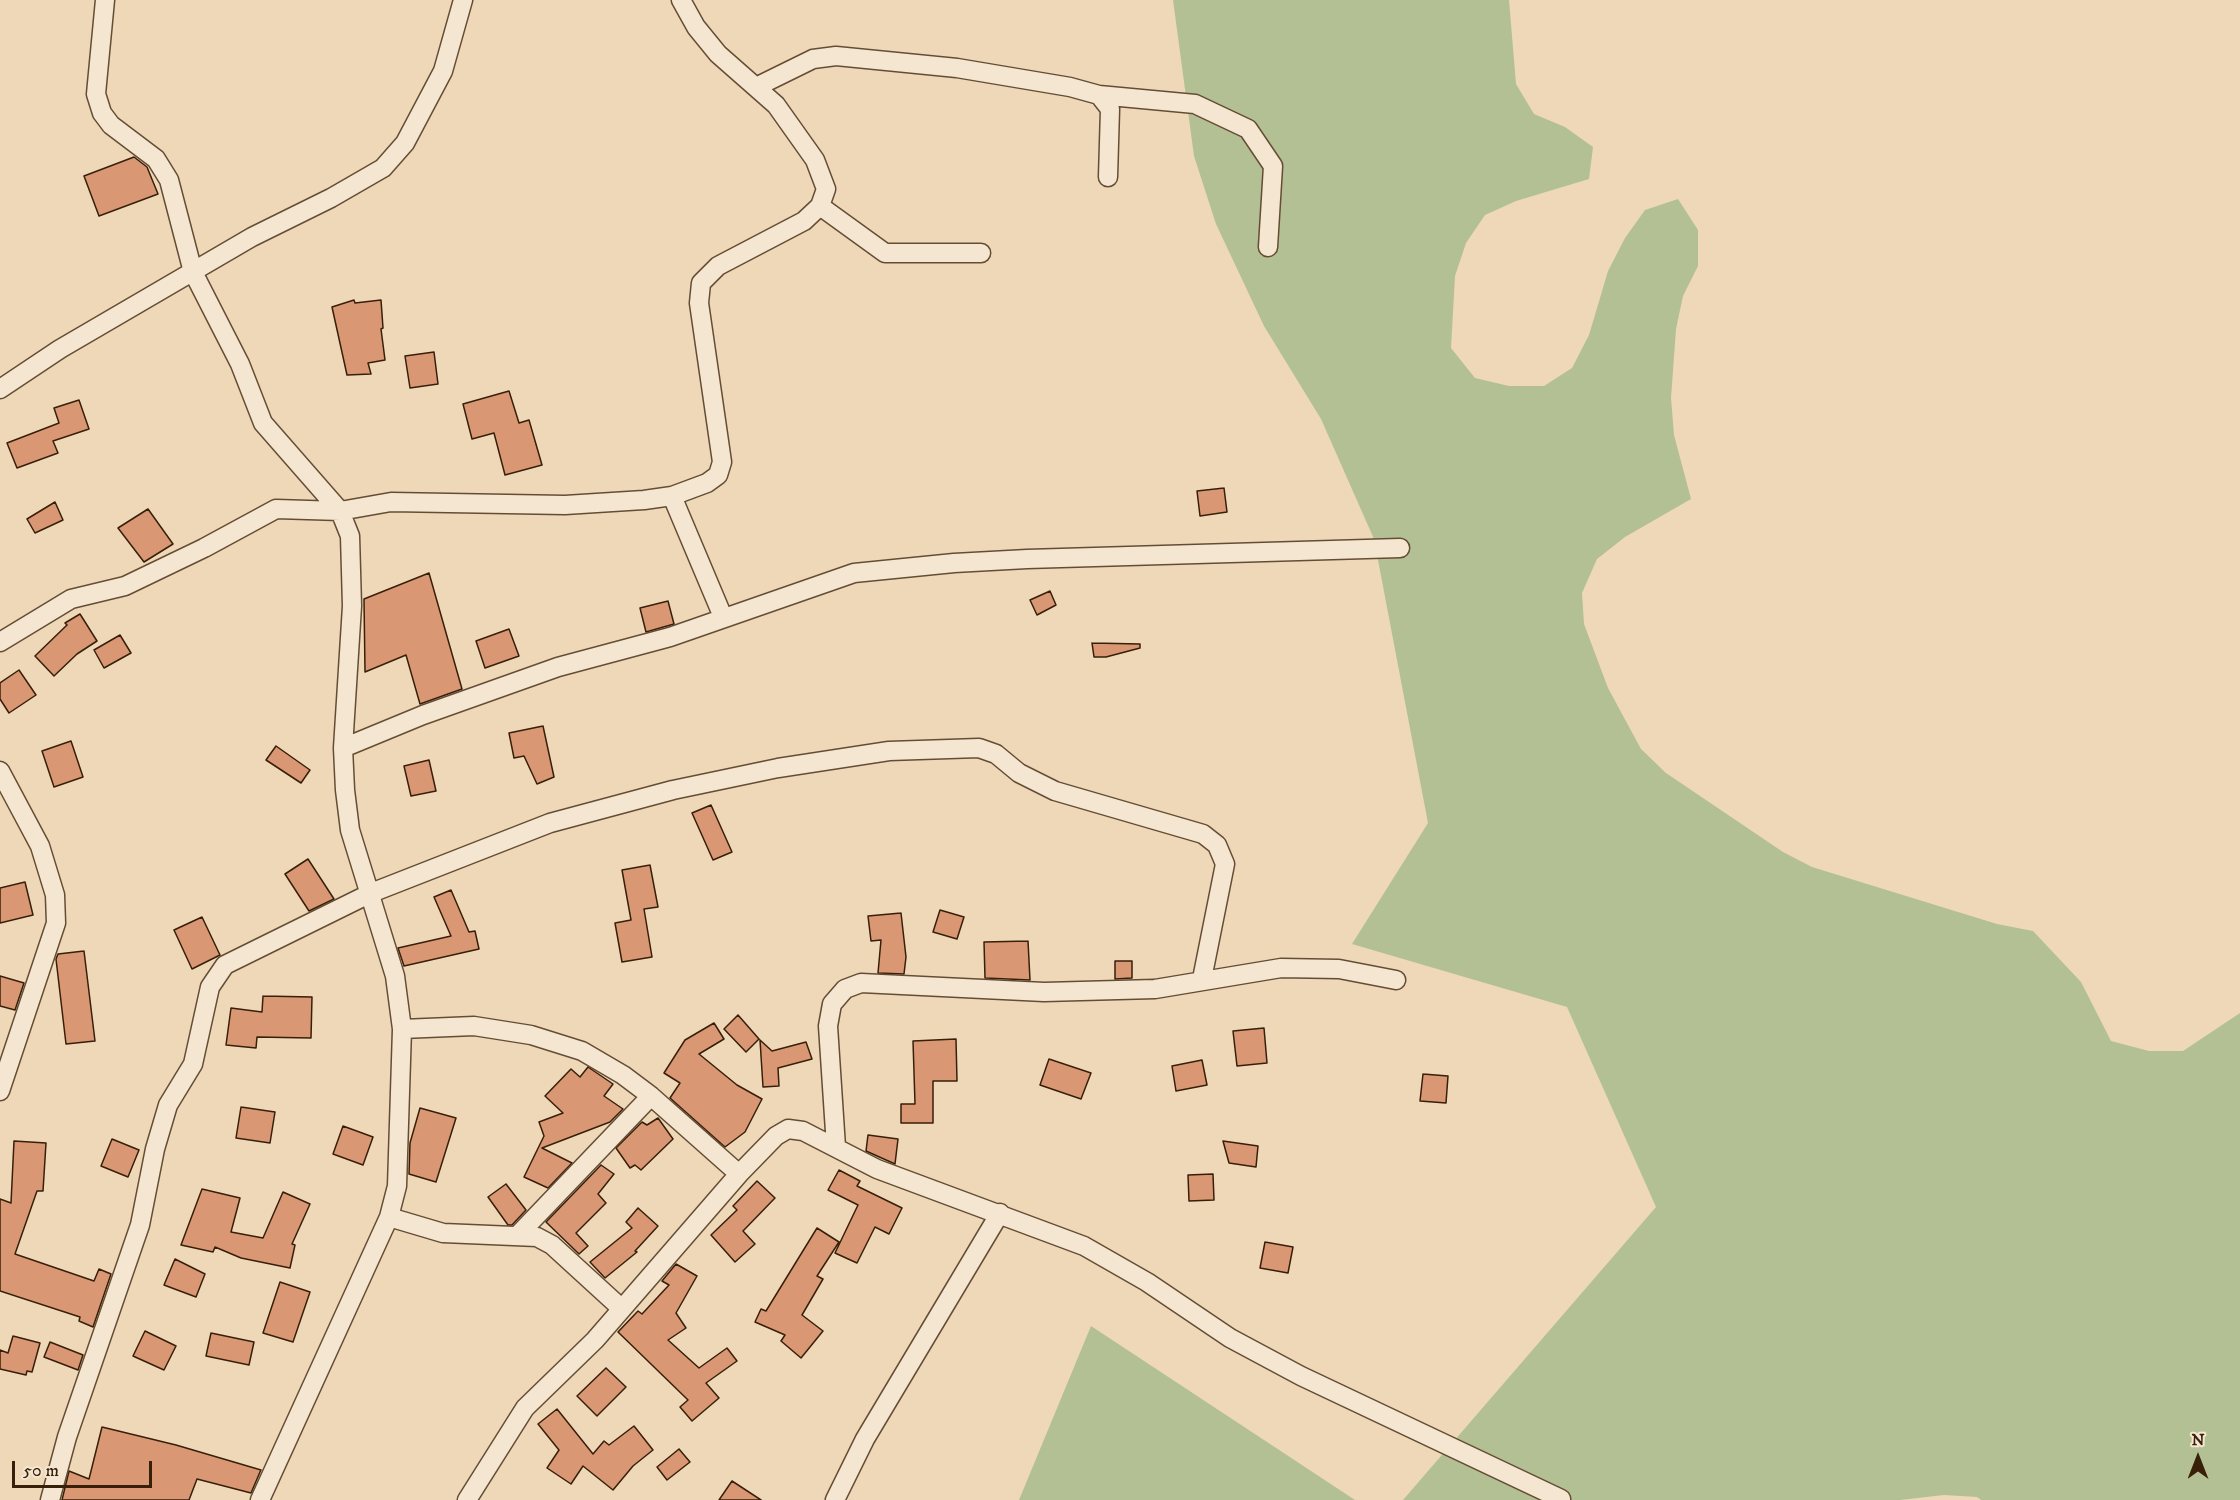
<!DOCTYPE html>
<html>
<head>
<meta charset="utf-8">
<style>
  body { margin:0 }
  #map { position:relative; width:2240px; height:1500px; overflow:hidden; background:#eed8b7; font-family:"IM FELL DW Pica",serif }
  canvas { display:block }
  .north { position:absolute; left:2168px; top:1428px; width:60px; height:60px; -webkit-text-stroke:4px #f4e6d0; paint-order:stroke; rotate:0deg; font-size:16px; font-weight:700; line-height:24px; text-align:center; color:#371f0a }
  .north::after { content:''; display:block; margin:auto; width:21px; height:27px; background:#371f0a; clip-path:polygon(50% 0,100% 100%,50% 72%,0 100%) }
  .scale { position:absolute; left:12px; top:1461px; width:140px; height:27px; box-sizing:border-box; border:3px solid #371f0a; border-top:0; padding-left:8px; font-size:18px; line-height:21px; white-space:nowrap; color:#371f0a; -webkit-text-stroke:4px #f4e6d0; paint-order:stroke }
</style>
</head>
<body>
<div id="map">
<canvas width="2240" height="1500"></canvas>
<div class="north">N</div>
<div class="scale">50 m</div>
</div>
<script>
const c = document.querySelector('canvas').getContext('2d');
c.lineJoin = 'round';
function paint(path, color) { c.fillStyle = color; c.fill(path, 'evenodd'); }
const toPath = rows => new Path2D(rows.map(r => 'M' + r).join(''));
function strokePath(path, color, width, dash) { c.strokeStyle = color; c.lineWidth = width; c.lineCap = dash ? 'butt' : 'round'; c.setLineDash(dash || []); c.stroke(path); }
paint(toPath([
  [1173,0,1509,0,1516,84,1534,114,1565,127,1593,147,1589,179,1516,201,1485,215,1466,243,1455,276,1451,348,1475,378,1509,386,1544,386,1572,368,1589,335,1608,271,1625,238,1645,210,1678,199,1698,230,1698,266,1683,296,1676,329,1671,398,1674,435,1691,499,1625,537,1597,559,1582,593,1584,624,1608,688,1641,749,1666,773,1783,852,1812,867,1997,924,2033,931,2081,982,2111,1041,2149,1051,2183,1051,2240,1013,2240,1500,1981,1500,1977,1497,1944,1495,1900,1500,1403,1500,1656,1207,1567,1007,1352,944,1428,823,1374,539,1321,419,1264,326,1216,224,1194,156],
  [1091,1326,1355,1500,1019,1500]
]), '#b3c093');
const building = toPath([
  [134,157,147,167,158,194,99,216,84,176,134,157],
  [354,300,355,303,381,300,383,328,381,329,385,360,368,363,371,374,347,375,332,307,354,300],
  [434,352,438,384,410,388,405,356,434,352],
  [509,391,519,423,529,420,542,465,505,475,494,433,472,439,463,404,509,391],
  [79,400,89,429,53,441,58,453,17,468,7,443,59,423,54,408,79,400],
  [1224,488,1227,512,1200,516,1197,491,1224,488],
  [55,502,63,520,35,533,27,519,55,502],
  [148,509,173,544,144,562,118,528,148,509],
  [429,573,462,689,420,704,406,655,365,672,364,599,429,573],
  [1050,591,1056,605,1037,615,1030,600,1050,591],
  [668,601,674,624,646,632,640,608,668,601],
  [80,614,97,641,77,654,54,676,35,656,67,625,65,623,80,614],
  [509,629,519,656,485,668,476,641,509,629],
  [120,635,131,653,104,668,94,650,120,635],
  [1092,643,1140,644,1140,648,1106,657,1094,657,1092,643],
  [19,670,36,695,9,713,0,699,0,683,19,670],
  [543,726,554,777,537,784,524,756,514,758,509,733,543,726],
  [71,741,83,777,54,787,42,751,71,741],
  [276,746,310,770,301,783,266,760,276,746],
  [429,760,436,791,411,796,404,766,429,760],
  [711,805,732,852,713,860,692,813,711,805],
  [308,859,334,899,309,911,285,874,308,859],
  [650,865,658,907,644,909,652,957,622,962,615,923,631,920,622,870,650,865],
  [25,882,33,915,0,923,0,888,25,882],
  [451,890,469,932,475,931,479,949,404,966,398,948,451,936,434,897,451,890],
  [940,910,964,917,957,939,933,932,940,910],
  [901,913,906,957,904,974,878,973,881,940,871,941,868,916,901,913],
  [202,917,220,955,192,969,174,930,202,917],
  [1028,941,1030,980,985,978,984,942,1028,941],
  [84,951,95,1041,66,1044,56,959,58,954,84,951],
  [1115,961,1132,961,1132,978,1115,979,1115,961],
  [0,976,24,983,15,1010,0,1006,0,976],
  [263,996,312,997,311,1038,257,1037,256,1048,226,1045,231,1008,262,1012,263,996],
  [738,1015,759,1039,746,1052,724,1029,738,1015],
  [714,1023,724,1039,699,1054,737,1085,762,1099,745,1132,725,1147,670,1098,680,1083,664,1073,685,1040,714,1023],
  [1264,1028,1267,1063,1237,1066,1233,1031,1264,1028],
  [956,1039,957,1081,933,1081,933,1123,901,1123,901,1104,915,1104,913,1041,956,1039],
  [760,1040,772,1051,806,1042,812,1059,778,1068,779,1086,763,1087,760,1040],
  [1049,1059,1091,1073,1081,1099,1040,1085,1049,1059],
  [1202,1060,1207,1085,1176,1091,1172,1066,1202,1060],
  [588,1067,613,1084,604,1096,623,1109,610,1122,542,1148,572,1163,548,1188,524,1177,544,1136,539,1122,563,1113,545,1096,571,1069,580,1077,588,1067],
  [1423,1074,1448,1076,1446,1103,1420,1101,1423,1074],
  [241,1107,275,1112,270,1143,236,1138,241,1107],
  [420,1108,456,1118,436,1182,409,1174,410,1143,420,1108],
  [658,1118,673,1139,641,1170,635,1165,630,1168,616,1148,642,1122,647,1125,658,1118],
  [343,1126,373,1137,363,1165,333,1154,343,1126],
  [868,1135,898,1139,895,1164,866,1151,868,1135],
  [112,1139,139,1150,128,1177,101,1166,112,1139],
  [14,1141,46,1143,43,1191,37,1191,15,1254,94,1281,99,1269,111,1274,93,1327,79,1321,80,1317,0,1291,0,1199,11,1203,14,1141],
  [1223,1141,1258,1146,1256,1167,1229,1163,1223,1141],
  [601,1165,614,1174,598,1194,606,1203,576,1233,588,1246,579,1254,546,1222,601,1165],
  [839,1170,860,1181,857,1186,902,1208,889,1234,875,1227,857,1263,835,1253,858,1205,828,1190,839,1170],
  [1213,1174,1214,1200,1189,1201,1188,1175,1213,1174],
  [757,1181,775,1198,743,1231,755,1244,735,1262,711,1235,737,1210,733,1206,757,1181],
  [506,1184,526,1210,512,1225,508,1225,488,1197,506,1184],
  [202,1189,240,1198,231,1232,263,1238,283,1192,310,1204,292,1244,295,1245,290,1268,241,1258,215,1247,213,1252,181,1245,202,1189],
  [638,1208,658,1226,635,1251,637,1252,605,1278,590,1262,632,1228,626,1222,638,1208],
  [817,1228,839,1242,817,1276,823,1279,802,1315,823,1331,801,1358,781,1341,785,1335,755,1322,761,1309,766,1311,817,1228],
  [1265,1242,1293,1247,1288,1273,1260,1268,1265,1242],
  [175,1259,205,1274,196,1297,164,1285,175,1259],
  [676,1264,697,1276,676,1313,686,1328,668,1340,699,1368,727,1348,737,1361,706,1383,719,1398,692,1421,680,1407,688,1400,618,1332,638,1311,642,1314,669,1285,662,1281,676,1264],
  [280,1282,310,1292,293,1342,263,1333,280,1282],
  [145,1331,176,1346,164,1370,133,1356,145,1331],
  [211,1333,254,1342,249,1365,206,1356,211,1333],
  [13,1336,40,1343,32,1372,27,1371,26,1375,0,1369,0,1350,8,1353,13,1336],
  [50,1342,83,1355,78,1370,44,1357,50,1342],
  [606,1368,626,1387,597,1416,577,1396,606,1368],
  [557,1409,593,1454,604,1441,609,1445,634,1426,653,1450,633,1466,613,1490,583,1466,571,1484,547,1468,559,1450,538,1424,557,1409],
  [102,1427,176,1445,261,1470,260,1472,251,1493,197,1479,189,1500,62,1500,69,1471,89,1479,102,1427],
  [679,1449,690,1462,667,1480,657,1467,679,1449],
  [732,1481,761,1500,719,1500,732,1481]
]);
paint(building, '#da9774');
strokePath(building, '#371f0a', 1.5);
const minor = toPath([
  [105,0,96,94,102,113,111,125,156,159,169,180,193,272,240,364,263,423,340,511,350,536,352,606,343,748,345,790,350,830,395,976,402,1029,397,1186,389,1217,260,1500],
  [756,87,813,59,836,56,957,68,1070,87,1099,95,1110,109,1108,177],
  [1099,95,1195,104,1248,129,1273,166,1268,247],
  [820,206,885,253,981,253],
  [0,389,60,349,252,237,331,198,383,168,405,143,443,71,463,0],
  [672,496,723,617],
  [0,642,71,599,125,586,204,548,276,509,340,511,391,502,565,505,644,500,672,496,707,483,718,475,722,462,699,303,701,283,718,266,804,221,820,206,826,189,815,160,776,105,718,54,696,27,681,0],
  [343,748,423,715,558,667,670,637,854,573,954,563,1027,559,1400,548],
  [0,771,40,846,55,895,56,923,0,1091],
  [402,1029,474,1026,531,1035,582,1051,623,1075,651,1096,739,1174],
  [836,1147,828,1026,832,1004,845,989,861,983,1044,992,1155,989,1281,968,1339,969,1396,980],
  [389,1217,443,1233,537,1237,552,1245,622,1309],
  [519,1234,651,1096],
  [50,1500,67,1437,140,1225,155,1149,168,1105,193,1064,210,987,225,965,371,893,550,823,673,790,778,768,889,751,979,748,996,754,1019,773,1055,791,1203,834,1217,845,1225,864,1202,979],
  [467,1500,525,1408,595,1340,739,1174,776,1136,788,1129,803,1131,877,1169,1084,1246,1147,1282,1230,1338,1301,1376,1561,1499],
  [835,1500,865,1439,1000,1213]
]);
strokePath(minor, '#654d35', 21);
strokePath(minor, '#f4e6d0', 18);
</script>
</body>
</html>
